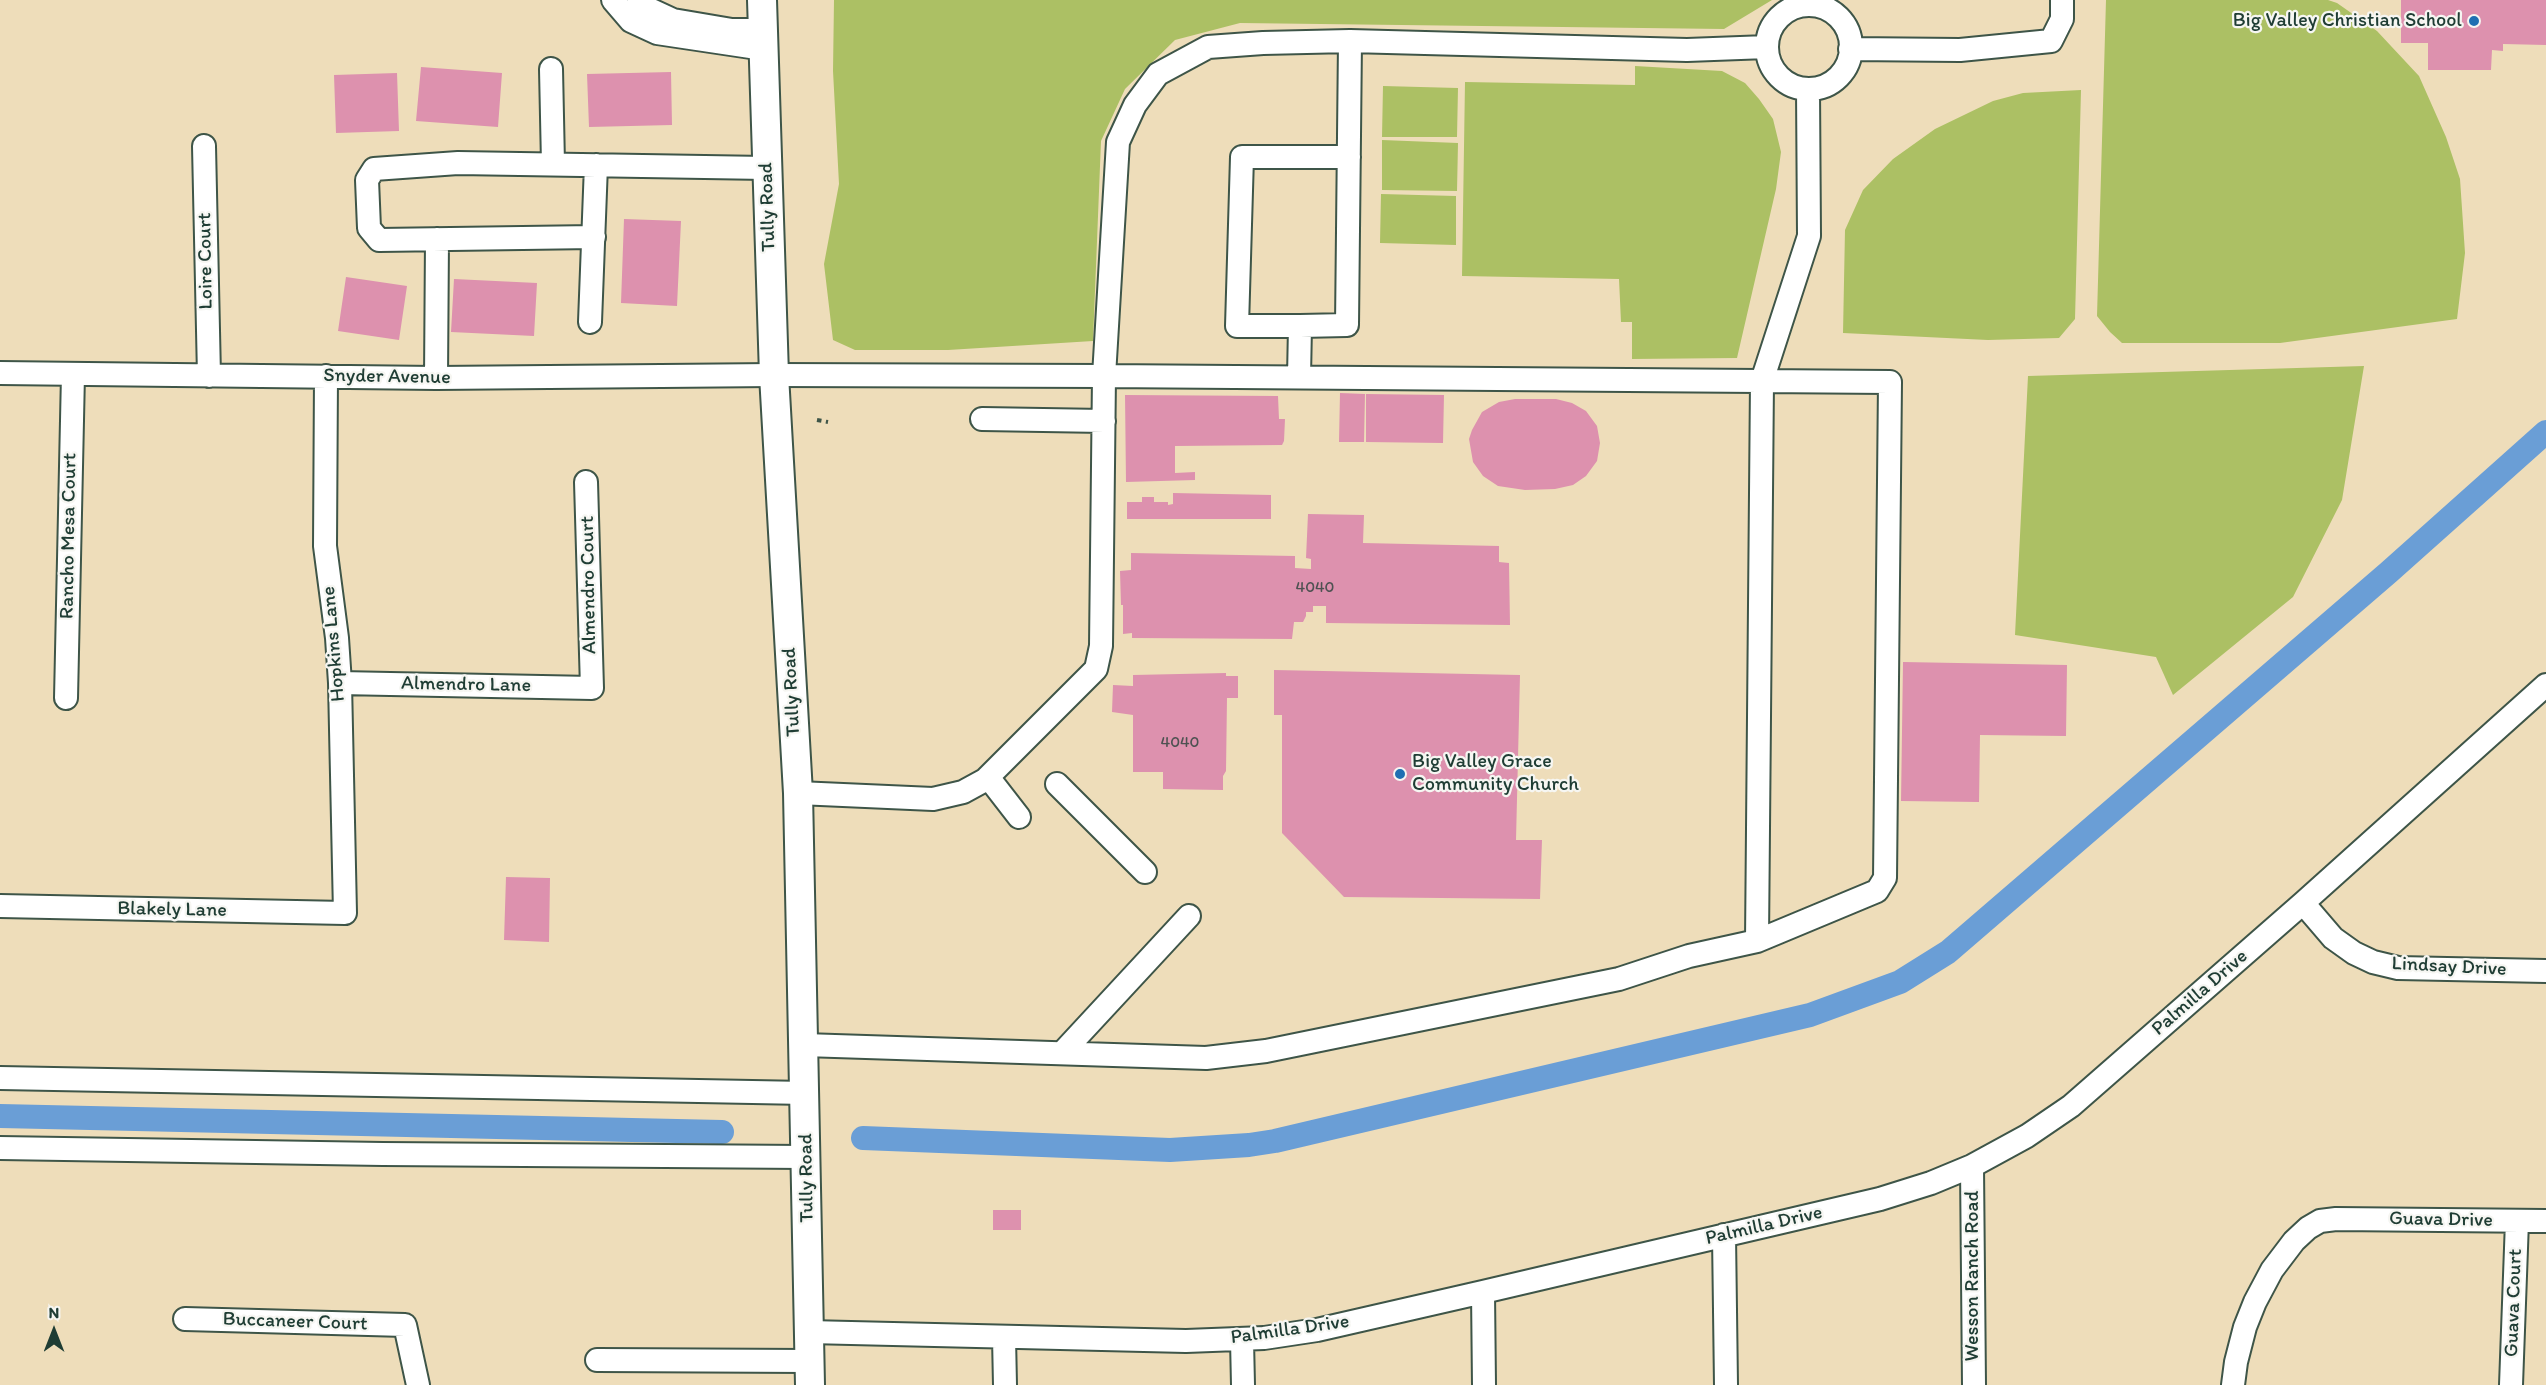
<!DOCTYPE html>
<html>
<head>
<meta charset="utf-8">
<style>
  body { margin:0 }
  #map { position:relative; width:2546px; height:1385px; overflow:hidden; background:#eeddba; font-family:Itim,sans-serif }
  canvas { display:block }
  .north { position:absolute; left:24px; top:1301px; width:60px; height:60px; -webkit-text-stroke:4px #f6f6f2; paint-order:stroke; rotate:0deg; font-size:16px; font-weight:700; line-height:24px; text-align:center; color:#1f3d34 }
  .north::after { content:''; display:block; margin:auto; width:21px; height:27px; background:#1f3d34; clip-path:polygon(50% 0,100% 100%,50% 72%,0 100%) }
</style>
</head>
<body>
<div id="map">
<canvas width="2546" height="1385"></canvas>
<div class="north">N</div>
</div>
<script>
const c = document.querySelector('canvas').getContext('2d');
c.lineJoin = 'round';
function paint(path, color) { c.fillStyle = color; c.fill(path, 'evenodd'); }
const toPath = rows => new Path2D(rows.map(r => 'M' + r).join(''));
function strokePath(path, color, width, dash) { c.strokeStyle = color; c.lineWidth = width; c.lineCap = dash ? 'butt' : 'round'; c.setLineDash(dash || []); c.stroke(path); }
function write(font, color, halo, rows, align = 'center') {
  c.font = font + ' Itim,sans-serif'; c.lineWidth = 4.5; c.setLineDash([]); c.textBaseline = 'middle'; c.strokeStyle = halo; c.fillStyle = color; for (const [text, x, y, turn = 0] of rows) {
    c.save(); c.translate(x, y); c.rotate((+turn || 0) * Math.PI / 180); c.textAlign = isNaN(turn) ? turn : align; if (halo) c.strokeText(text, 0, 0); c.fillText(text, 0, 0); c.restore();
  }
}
paint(toPath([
  [834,0,1772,0,1724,29,1240,23,1175,40,1125,89,1101,141,1093,341,948,350,855,350,833,340,824,264,839,184,833,71],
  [2106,0,2328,0,2337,3,2377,31,2419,76,2446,137,2460,179,2465,253,2457,319,2280,343,2122,343,2110,332,2097,316],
  [1635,66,1722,71,1745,83,1759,99,1773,119,1781,152,1776,189,1737,358,1632,359,1632,322,1621,322,1619,279,1462,276,1465,82,1635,85],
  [1383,86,1458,88,1457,137,1382,137],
  [2081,90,2075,319,2059,338,1988,340,1843,333,1845,230,1863,190,1893,159,1935,129,1993,101,2023,93],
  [1382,140,1458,143,1457,191,1382,190],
  [1381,194,1456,196,1456,245,1380,243],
  [2364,366,2342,500,2293,597,2173,695,2156,657,2015,635,2028,376]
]), '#acc064');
strokePath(toPath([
  [0,1116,722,1132],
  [863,1138,1170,1150,1249,1145,1275,1141,1810,1015,1900,982,1948,952,2389,572,2546,432]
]), '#6a9ed6', 24);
paint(toPath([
  [2401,0,2546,0,2546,45,2503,44,2503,51,2492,50,2491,70,2428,70,2428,43,2401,43],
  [421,67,502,73,498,127,416,121],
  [671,72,672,125,589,127,587,74],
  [397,73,399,131,336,133,334,75],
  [624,219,681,221,677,306,621,303],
  [346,277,407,286,399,340,338,331],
  [454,279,537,283,534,336,451,332],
  [1340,393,1365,394,1364,442,1339,442],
  [1366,394,1444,395,1443,443,1366,442],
  [1125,395,1278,396,1279,419,1285,419,1284,441,1282,445,1175,446,1175,473,1195,472,1195,480,1126,482],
  [1515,399,1556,399,1572,403,1586,411,1597,426,1600,443,1597,461,1586,476,1573,485,1555,489,1525,490,1498,486,1483,476,1473,462,1469,439,1472,430,1482,412,1499,402],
  [1173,493,1271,495,1271,519,1127,519,1127,502,1142,502,1142,497,1154,497,1154,502,1168,502,1168,505,1173,504],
  [1308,514,1364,515,1363,543,1499,546,1499,562,1509,563,1510,625,1326,623,1326,606,1313,606,1313,612,1306,612,1306,616,1303,622,1294,622,1292,639,1132,638,1132,633,1123,634,1123,605,1121,605,1120,571,1131,570,1131,553,1295,556,1295,568,1311,569,1311,559,1306,558],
  [1903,662,2067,665,2066,736,1980,735,1979,802,1901,801],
  [1274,670,1520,675,1516,840,1542,840,1540,899,1344,897,1282,833,1282,715,1274,715],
  [1226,673,1226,676,1238,676,1238,698,1227,698,1226,771,1223,776,1223,790,1163,789,1163,772,1133,772,1133,715,1112,712,1113,685,1133,686,1133,675],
  [506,877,550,878,549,942,504,940],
  [993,1210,1021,1210,1021,1230,993,1230]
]), '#dd91ae');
const minor = toPath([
  [613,0,631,21,657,33,764,49],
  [639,0,647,8,673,20,732,30,763,30],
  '1767 47a42 42 0 1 1 84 0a42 42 0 1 1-84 0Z',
  [1850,49,1960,50,2051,41,2062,19,2062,0],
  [551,69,553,164],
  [204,146,209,376],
  [594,237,379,240,369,228,367,180,374,169,458,163,766,168],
  [590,322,596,165],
  [1300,326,1237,326,1242,157,1349,157],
  [0,373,436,378,774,375,1104,376,1101,646,1096,669,985,780,963,792,933,799,798,793],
  [1299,377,1300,326,1347,325,1350,41],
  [436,378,437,239],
  [982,419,1104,421],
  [340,683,592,688,586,482],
  [66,698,73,374],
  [988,777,1019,817],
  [1057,784,1145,872],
  [2303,903,2333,938,2354,953,2373,962,2398,968,2546,971],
  [0,906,345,913,340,683,337,638,325,546,326,376],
  [1757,941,1762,381,1809,236,1808,89],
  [804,1045,1206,1058,1266,1051,1619,979,1689,956,1757,941,1877,891,1885,878,1890,382,1104,376,1118,142,1135,105,1158,74,1208,47,1263,43,1350,41,1687,50,1767,47],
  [1062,1053,1189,916],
  [0,1078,806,1093],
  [0,1148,383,1154,806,1157],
  [1972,1166,1974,1385],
  [1724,1235,1726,1385],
  [1483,1292,1484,1385],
  [185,1319,405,1325,418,1385],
  [809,1332,1186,1341,1264,1338,1317,1330,1483,1292,1880,1199,1931,1183,1972,1166,2027,1136,2071,1106,2303,903,2546,685],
  [1004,1337,1005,1385],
  [1242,1340,1243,1385],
  [597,1360,809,1361],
  [2233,1385,2236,1362,2245,1327,2255,1302,2272,1270,2294,1241,2308,1228,2320,1221,2336,1219,2546,1221],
  [2511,1385,2517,1221]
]);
const major = toPath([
  [762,0,774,375,798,793,810,1385]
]);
strokePath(minor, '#3e5548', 26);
strokePath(major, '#3e5548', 32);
strokePath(toPath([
  [817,420,828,422]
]), '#3e5548', 4, [4.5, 4.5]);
strokePath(minor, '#fff', 22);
strokePath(major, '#fff', 28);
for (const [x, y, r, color] of [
  [2474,21,6,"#1f6fb2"],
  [1400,774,6,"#1f6fb2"]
]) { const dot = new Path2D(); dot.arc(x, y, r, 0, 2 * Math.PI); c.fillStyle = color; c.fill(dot); strokePath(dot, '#f6f6f2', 2); }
write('16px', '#4e5252', null, [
  ["4040",1315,588],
  ["4040",1180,743]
]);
write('20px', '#1f3d34', '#f6f6f2', [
  ["Big Valley Christian School",2462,21],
  ["Big Valley Grace",1412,762,"left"],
  ["Community Church",1412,785,"left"]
], 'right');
write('20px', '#1f3d34', '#f6f6f2', [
  ["Tully Road",768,207,-92],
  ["Loire Court",206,261,-91],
  ["Snyder Avenue",387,377,1],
  ["Rancho Mesa Court",69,536,-89],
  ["Almendro Court",589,585,-91],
  ["Hopkins Lane",334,644,-95],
  ["Almendro Lane",466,685,1],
  ["Tully Road",792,692,-93],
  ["Blakely Lane",172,910,1],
  ["Lindsay Drive",2449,967,3],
  ["Palmilla Drive",2200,993,-41],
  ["Tully Road",807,1178,-91],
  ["Guava Drive",2441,1220,1],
  ["Palmilla Drive",1764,1226,-13],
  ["Wesson Ranch Road",1973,1276,-90],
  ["Guava Court",2514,1303,-88],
  ["Buccaneer Court",295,1322,2],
  ["Palmilla Drive",1290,1330,-8]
]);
</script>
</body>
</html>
